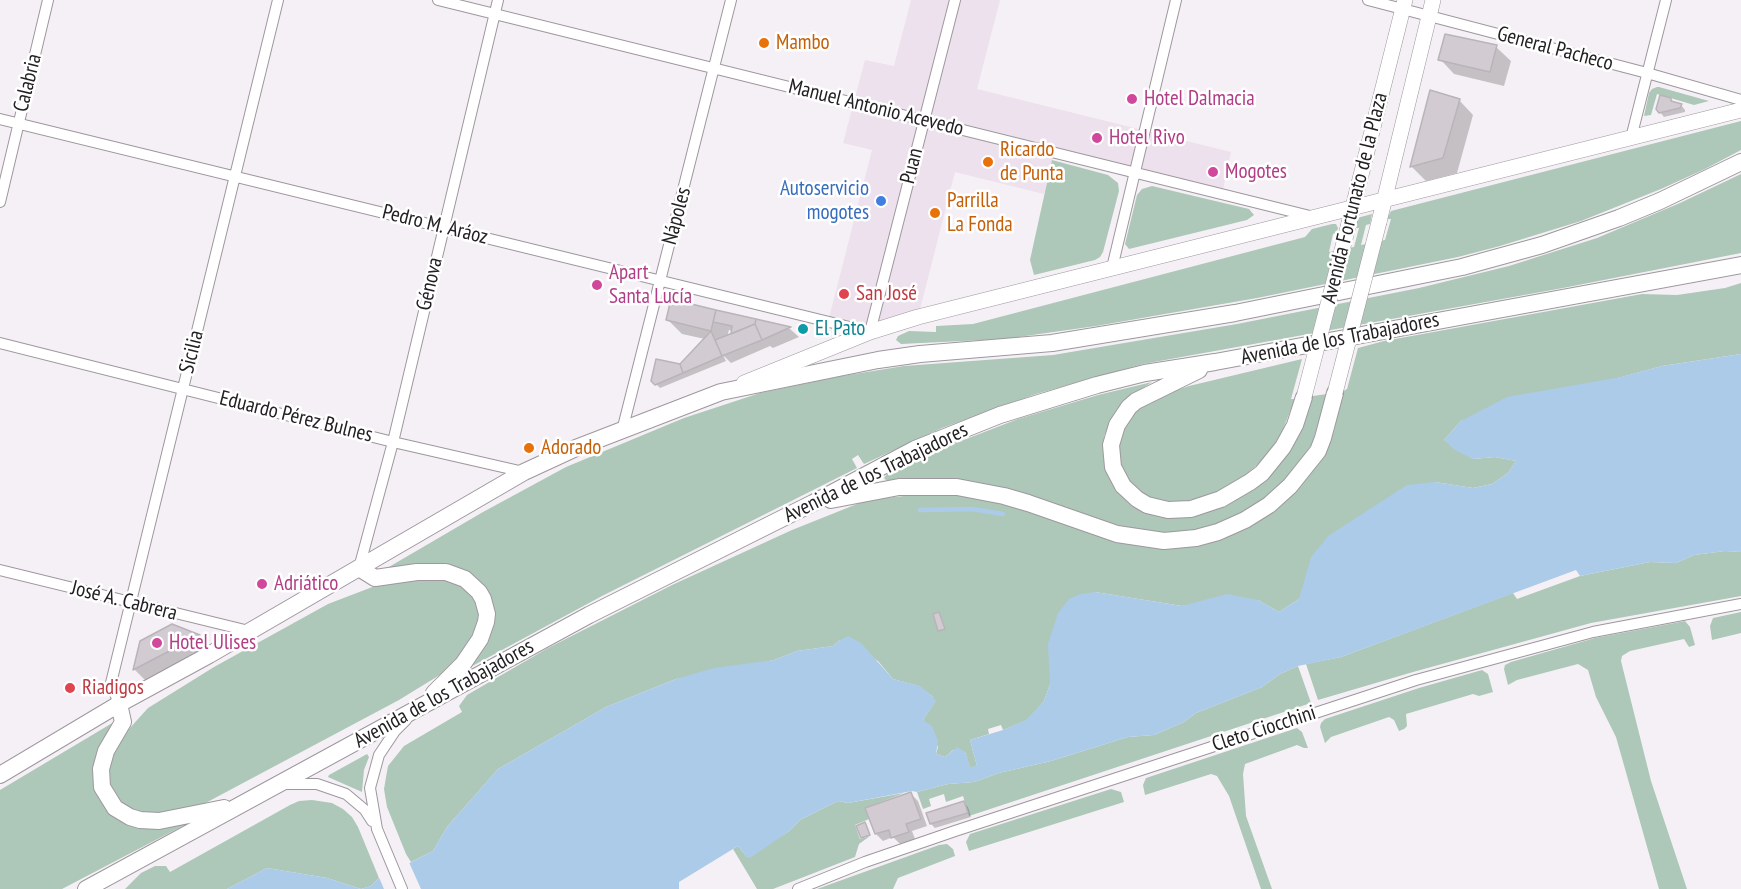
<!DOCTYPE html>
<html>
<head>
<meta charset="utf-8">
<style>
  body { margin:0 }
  canvas { display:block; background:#f5f0f5 }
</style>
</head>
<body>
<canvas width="1741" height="889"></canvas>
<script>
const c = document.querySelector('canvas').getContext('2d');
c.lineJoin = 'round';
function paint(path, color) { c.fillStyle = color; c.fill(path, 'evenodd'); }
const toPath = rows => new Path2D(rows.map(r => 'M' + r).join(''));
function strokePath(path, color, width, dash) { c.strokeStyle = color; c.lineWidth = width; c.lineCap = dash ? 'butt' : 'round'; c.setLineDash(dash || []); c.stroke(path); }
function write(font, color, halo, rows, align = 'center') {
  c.font = font + ' "PT Sans Narrow",sans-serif'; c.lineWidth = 5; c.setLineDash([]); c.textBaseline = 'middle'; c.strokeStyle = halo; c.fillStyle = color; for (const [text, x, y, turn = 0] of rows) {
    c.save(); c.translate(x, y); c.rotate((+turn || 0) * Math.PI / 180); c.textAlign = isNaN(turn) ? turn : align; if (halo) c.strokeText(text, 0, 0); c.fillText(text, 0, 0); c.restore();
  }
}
paint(toPath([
  [911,0,1000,0,977,89,1231,152,1222,194,1054,152,1044,194,955,172,918,317,870,332,828,322,872,150,843,143,865,60,894,66]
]), '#ece1ec');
paint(toPath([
  [1657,87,1659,87,1709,101,1694,105,1657,94,1651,115,1644,116,1649,93,1652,89],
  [1741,121,1741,150,1705,169,1661,189,1581,221,1500,246,1458,257,1257,298,1096,326,1004,339,901,344,896,340,898,336,909,331,936,332,936,326,973,324,1305,237,1312,229,1332,224,1336,224,1338,228,1337,233,1333,234,1329,252,1354,247,1359,228,1355,228,1357,218,1372,214,1370,224,1366,225,1361,245,1385,240,1391,219,1387,219,1391,211],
  [1052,160,1108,175,1118,183,1119,191,1103,252,1100,257,1095,260,1034,275,1030,260],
  [1741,174,1741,253,1563,288,1143,364,1036,394,942,428,864,464,858,455,852,459,857,468,602,596,465,670,476,655,483,585,472,575,382,571,483,512,566,467,684,418,760,393,842,376,904,366,1053,355,1237,324,1419,288,1509,266,1597,238,1680,203],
  [1152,186,1249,209,1254,215,1247,220,1129,249,1125,244,1137,195,1142,189],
  [1741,283,1741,354,1662,366,1461,421,1444,440,1473,459,1495,457,1516,461,1508,473,1492,484,1473,488,1435,482,1299,599,1279,612,1258,600,1203,602,1182,606,1095,592,1051,673,1050,684,1044,701,1027,720,1003,730,1001,725,988,729,989,734,970,740,977,766,970,768,965,752,953,750,945,757,936,754,938,747,923,720,935,702,932,696,919,686,893,679,878,661,840,640,833,646,797,651,774,660,676,679,606,707,498,769,447,827,433,851,411,862,406,854,387,807,384,789,388,766,404,746,462,712,459,706,467,695,548,648,672,585,792,530,867,500,922,494,963,495,1002,503,1134,544,1268,515,1280,506,1301,486,1324,454,1334,431,1343,391,1347,389,1358,348,1384,341,1642,294,1677,295,1725,288],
  [1302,359,1291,399,1295,399,1281,434,1265,458,1243,477,1220,491,1199,499,1176,503,1149,499,1129,484,1117,460,1117,442,1135,410,1156,397,1189,386],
  [1152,382,1132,395,1117,409,1104,436,1103,456,1105,465,1127,500,1220,507,1308,412,1313,396,1327,394,1312,444,1288,478,1258,504,1244,513,1204,529,1159,535,887,481,884,478,887,474,922,456,1018,419,1098,395],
  [1725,551,1741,552,1741,596,1591,623,1413,672,1318,700,1306,664,1341,657,1513,593,1517,599,1580,576,1650,562,1676,563,1694,555],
  [425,575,467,586,482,611,467,649,443,673,399,700,198,807,181,812,141,814,117,801,108,781,111,757,129,729,148,708,214,667,328,604,375,586],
  [1741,612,1741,633,1712,640,1710,626,1713,618],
  [1685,621,1690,627,1695,645,1689,647,1684,639,1630,651,1622,656,1621,661,1651,781,1687,889,1659,889,1616,737,1596,697,1588,670,1578,664,1517,680,1508,685,1504,669,1505,665,1511,662,1595,638],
  [1298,666,1311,703,969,816,963,796,946,802,944,794,929,799,931,806,923,809,917,792,948,784,974,782,999,773,1051,761,1128,737,1154,735,1184,722,1196,713,1262,687,1280,674],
  [1482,670,1488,674,1493,692,1479,696,1473,694,1406,714,1407,726,1404,729,1399,731,1394,720,1389,717,1331,737,1325,743,1320,727,1321,723,1325,719,1419,688],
  [114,722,102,746,116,815,194,820,62,889,0,889,0,790],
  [1297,728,1302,732,1308,748,1304,748,1297,745,1245,764,1243,774,1246,816,1272,889,1261,889,1229,796,1217,776,1211,774,1145,795,1143,785,1146,778],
  [367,754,369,757,364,770,362,792,328,777,329,775],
  [1111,789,1121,792,1124,802,969,851,966,842,970,834],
  [904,793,865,808,869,819,855,825,860,839,870,836,859,844,855,857,773,889,757,889,733,849,738,846,747,857,788,832,800,820,838,801,848,803],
  [312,800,332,803,343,809,352,817,358,827,379,878,371,886,361,889,327,878,267,868,227,889,125,889,141,873,155,866,166,866,170,872,290,805,299,801],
  [947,844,953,849,955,856,898,878,893,889,817,889,939,845]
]), '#adc8b8');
paint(toPath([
  [1741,354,1741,552,1725,551,1694,555,1676,563,1650,562,1580,576,1576,570,1341,657,1298,666,1280,674,1262,687,1196,713,1184,722,1154,735,1128,737,1051,761,999,773,974,782,948,784,917,792,912,791,848,803,838,801,800,820,788,832,750,858,747,857,738,846,733,849,679,882,679,889,227,889,267,868,327,878,361,889,371,886,378,879,433,851,447,827,498,769,606,707,676,679,714,668,774,660,797,651,833,646,840,640,848,636,861,643,893,679,920,686,932,696,936,701,923,720,932,726,938,741,936,754,945,757,957,747,965,752,970,767,977,766,970,740,1003,730,1026,720,1044,701,1050,684,1048,644,1058,613,1069,599,1080,594,1095,592,1182,606,1227,594,1258,600,1279,612,1299,599,1311,557,1328,536,1407,485,1435,482,1473,488,1492,484,1508,473,1516,461,1495,457,1473,459,1455,450,1444,440,1461,421,1507,397,1621,377,1662,366]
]), '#accbe8');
paint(toPath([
  [408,860,421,889,384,889,378,875]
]), '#f5f0f5');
paint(toPath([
  [1496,47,1511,61,1504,86,1454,74,1440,59],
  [1671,99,1675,104,1681,105,1685,110,1685,112,1664,117,1660,112],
  [1459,100,1473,115,1457,173,1426,181,1411,166],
  [672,301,790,329,799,337,773,348,770,346,731,363,723,355,726,361,660,388,652,380,680,366,705,339,682,334,668,320],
  [729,330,733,331,732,335,727,337],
  [172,626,199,636,212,650,149,684,135,670,141,642],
  [911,794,918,801,927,826,912,831,915,839,900,844,893,837,883,841,876,834],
  [963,802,968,807,971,817,935,828,931,824]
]), '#0003');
strokePath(toPath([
  [920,510,972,509,1003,514]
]), '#accbe8', 4.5);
const building = toPath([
  [1445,34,1497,45,1490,72,1438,60,1445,34],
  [1430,90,1460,99,1443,158,1410,167,1430,90],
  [1660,95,1671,98,1671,101,1682,104,1680,108,1659,113,1656,109,1660,95],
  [671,299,716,310,711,331,666,320,671,299],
  [716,310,756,319,755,324,731,334,732,326,713,322,716,310],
  [756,319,791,327,762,340,755,324,756,319],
  [755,324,762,340,722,356,715,340,755,324],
  [711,331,722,356,683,373,680,364,711,331],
  [656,359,680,364,683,373,655,385,651,381,656,359],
  [939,612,945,629,938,631,933,614,939,612],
  [172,624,200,635,133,670,140,641,172,624],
  [911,792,921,819,906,824,909,832,891,838,889,830,875,834,865,808,911,792],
  [964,801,968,813,930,824,926,813,964,801],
  [865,822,870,835,861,838,856,826,865,822]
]);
paint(building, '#d2ccd2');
strokePath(building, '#b9b4b9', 1.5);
const minor = toPath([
  [438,0,1314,217],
  [1368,0,1647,73,1741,100],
  [0,119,870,332,955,0],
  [1631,138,1666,0],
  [0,202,48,0],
  [1112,268,1176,0],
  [0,343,393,442,524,472],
  [622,431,731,0],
  [359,568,393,442,498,0],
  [0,570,249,631],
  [119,704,111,683,278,0],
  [284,784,317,784,346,794,365,810,372,821],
  [402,889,377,829,370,788,379,755,395,731,406,720],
  [798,889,865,862,955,831,1416,680,1593,632,1741,604]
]);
const secondary = toPath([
  [1379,222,1433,0],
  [1347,231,1405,0],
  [744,383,870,332,918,317,1741,110]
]);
const primary = toPath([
  [1199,370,1136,401,1129,407,1117,425,1111,445,1113,467,1123,486,1137,499,1147,505,1168,510,1191,509,1221,499,1250,482,1262,473,1283,447,1295,425,1304,397],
  [831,500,899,487,957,487,1004,496,1028,503,1117,534,1164,541,1196,538,1218,532,1245,520,1269,505,1290,486,1318,451,1323,438,1335,393],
  [359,568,375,578,417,572,446,572,465,579,479,592,483,599,487,614,486,622,480,639,463,664,434,693],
  [119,704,123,722,106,751,101,769,102,787,115,808,130,817,140,820,159,821,224,808],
  [0,775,119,704,209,655,524,472,576,448,721,392,878,360,920,354,1052,343,1235,313,1462,267,1542,245,1619,218,1660,201,1741,162],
  [86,889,589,615,813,503,915,449,1000,415,1097,385,1145,373,1215,362,1741,265]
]);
strokePath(minor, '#9e989e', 12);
strokePath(secondary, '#9e989e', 16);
strokePath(primary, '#9e989e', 18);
strokePath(minor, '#fff', 10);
strokePath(secondary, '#fff', 15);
strokePath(primary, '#fff', 16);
const secondaryBridge = toPath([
  [1335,393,1379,222],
  [1304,397,1347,231]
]);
strokePath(secondaryBridge, '#9e989e', 16, []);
strokePath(secondaryBridge, '#fff', 15);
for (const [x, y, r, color] of [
  [764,43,6,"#e8710a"],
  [1132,99,6,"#d1479c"],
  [1097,138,6,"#d1479c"],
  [988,162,6,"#e8710a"],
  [1213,172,6,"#d1479c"],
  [881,201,6,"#3f7fe0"],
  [935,213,6,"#e8710a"],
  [597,285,6,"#d1479c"],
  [844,294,6,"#e0444e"],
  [803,329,6,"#0f9aa8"],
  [529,448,6,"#e8710a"],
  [262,584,6,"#d1479c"],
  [157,643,6,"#d1479c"],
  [70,688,6,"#e0444e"]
]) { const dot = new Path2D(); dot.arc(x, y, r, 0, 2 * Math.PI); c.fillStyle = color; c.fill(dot); strokePath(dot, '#fff', 2); }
write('21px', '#c56008', '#fff', [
  ["Mambo",776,43],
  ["Ricardo",1000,150],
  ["de Punta",1000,174],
  ["Parrilla",947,201],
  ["La Fonda",947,225],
  ["Adorado",541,448]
], 'left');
write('21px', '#222022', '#fff', [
  ["General Pacheco",1555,49,15],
  ["Calabria",28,83,-76],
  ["Manuel Antonio Acevedo",876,108,14],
  ["Puan",912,166,-76],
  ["Avenida Fortunato de la Plaza",1355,198,-76],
  ["Nápoles",677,216,-75],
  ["Pedro M. Aráoz",435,225,14],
  ["Génova",430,284,-77],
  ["Avenida de los Trabajadores",1340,339,-11],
  ["Sicilia",192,352,-76],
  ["Eduardo Pérez Bulnes",296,417,14],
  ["Avenida de los Trabajadores",876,473,-26],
  ["José A. Cabrera",124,601,14],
  ["Avenida de los Trabajadores",444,694,-29],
  ["Cleto Ciocchini",1264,729,-18]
]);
write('21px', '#b23c85', '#fff', [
  ["Hotel Dalmacia",1144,99],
  ["Hotel Rivo",1109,138],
  ["Mogotes",1225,172],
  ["Apart",609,273],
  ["Santa Lucía",609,297],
  ["Adriático",274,584],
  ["Hotel Ulises",169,643]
], 'left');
write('21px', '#366cbe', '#fff', [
  ["Autoservicio",869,189],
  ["mogotes",869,213]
], 'right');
write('21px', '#be3a42', '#fff', [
  ["San José",856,294],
  ["Riadigos",82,688]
], 'left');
write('21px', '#0d838f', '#fff', [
  ["El Pato",815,329]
], 'left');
</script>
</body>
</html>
